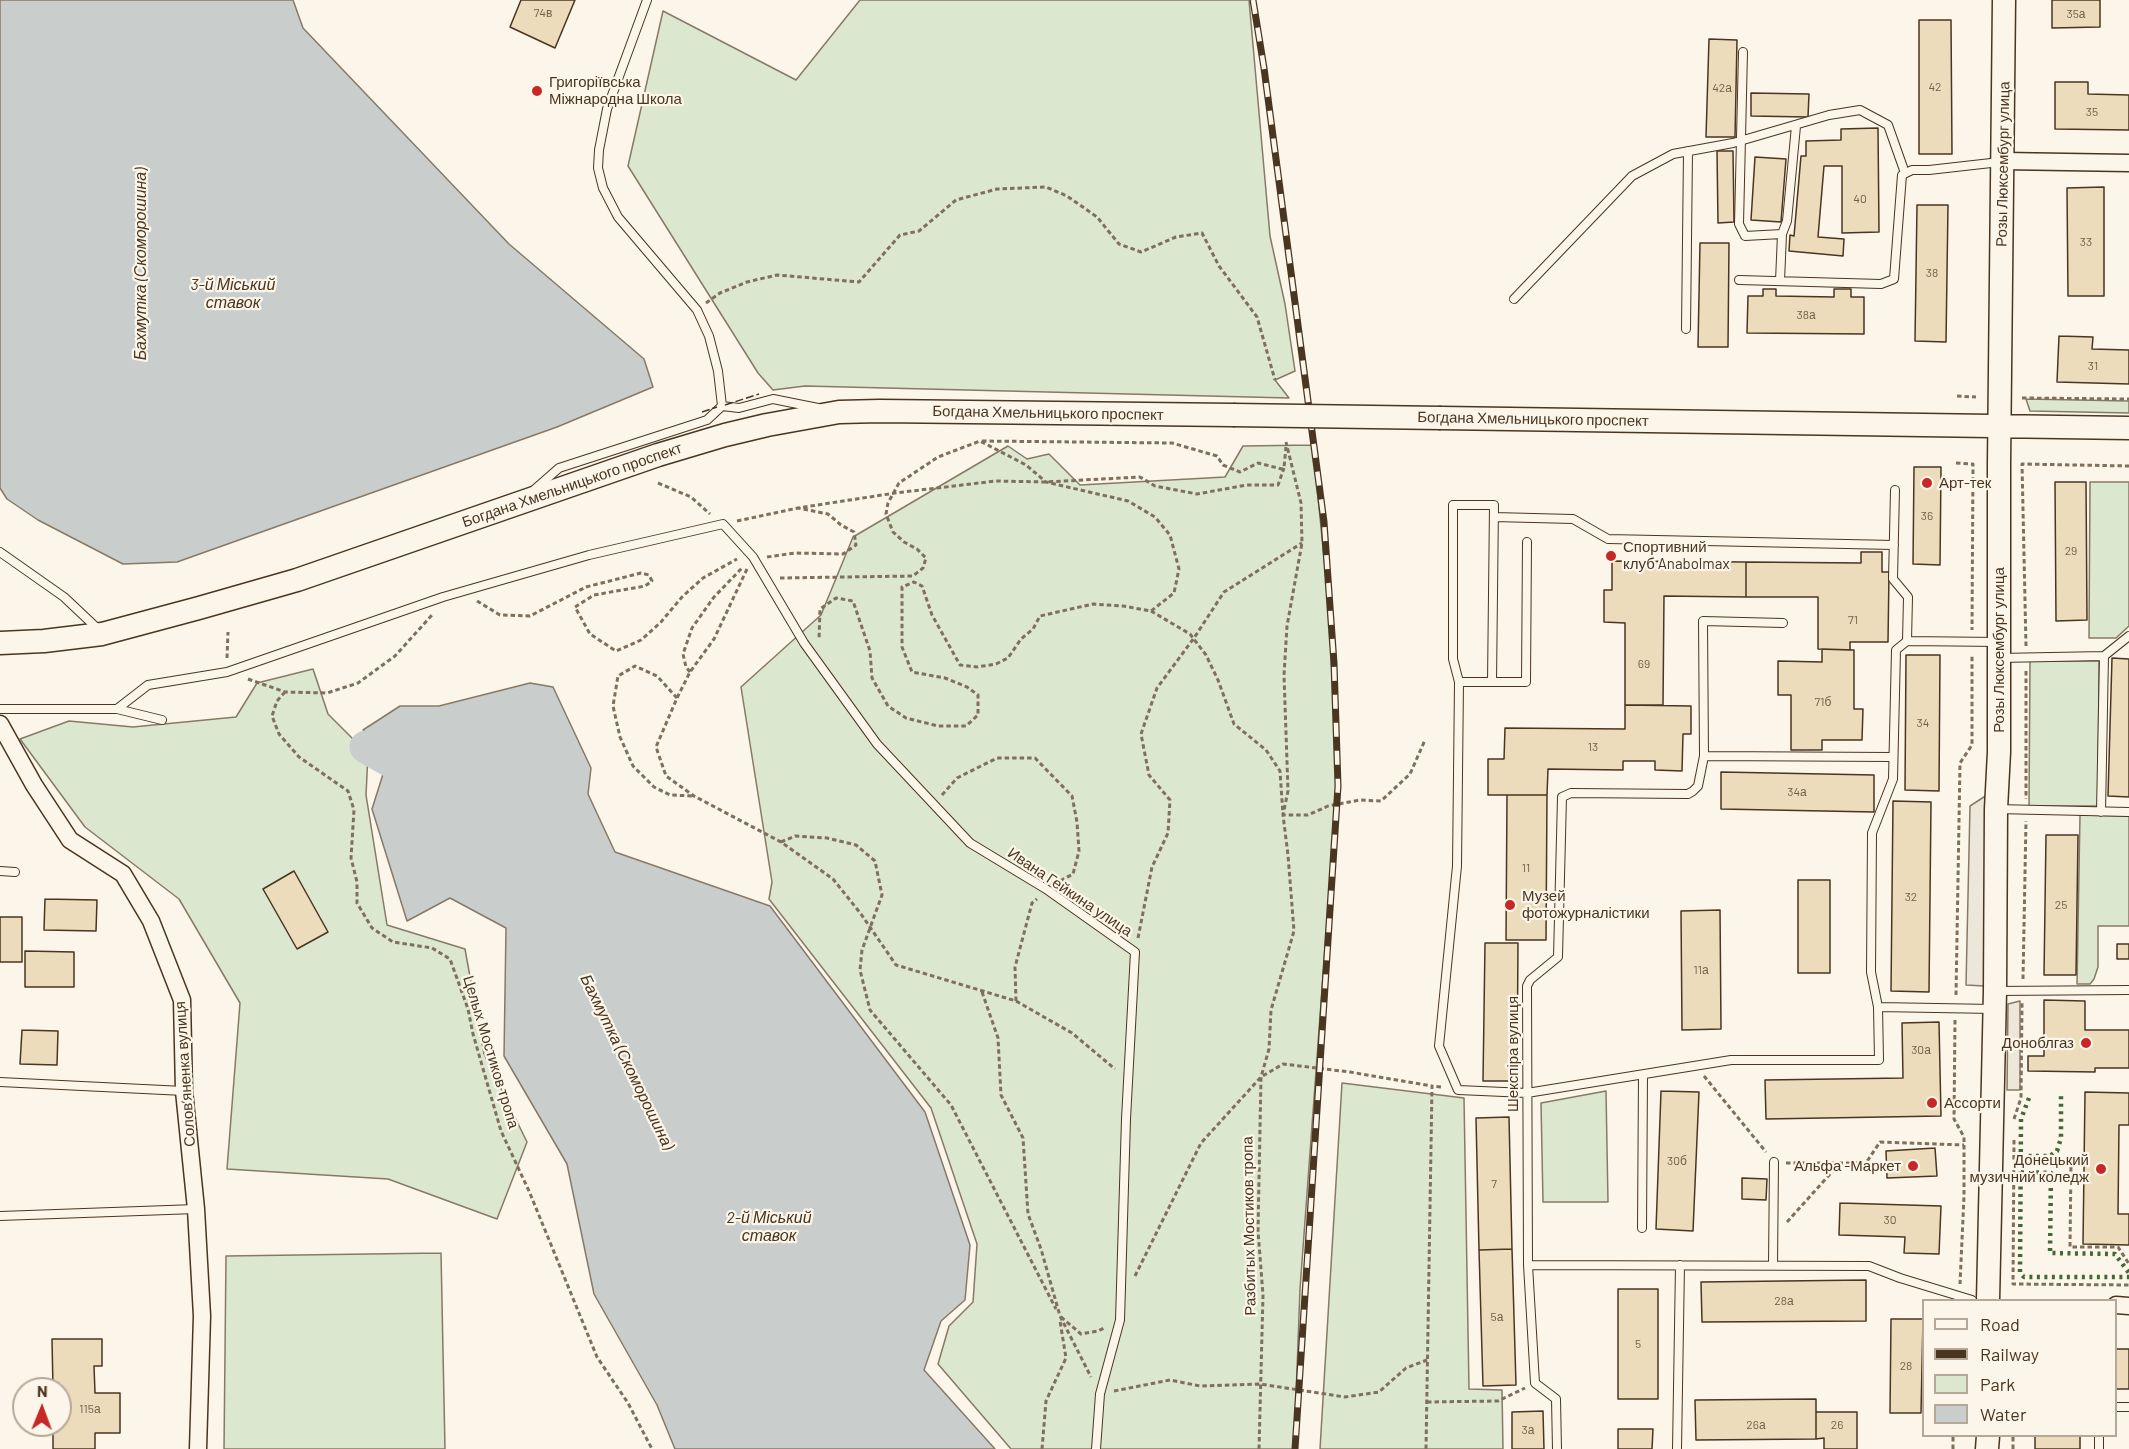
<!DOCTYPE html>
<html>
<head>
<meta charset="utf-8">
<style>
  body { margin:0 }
  #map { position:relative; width:2129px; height:1449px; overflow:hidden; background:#fbf6e9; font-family:Barlow,sans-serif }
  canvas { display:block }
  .legend { position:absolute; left:1922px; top:1299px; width:195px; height:138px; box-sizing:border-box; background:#fbf6e9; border:2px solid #b4a999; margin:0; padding:8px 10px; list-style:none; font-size:18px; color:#4a3520 }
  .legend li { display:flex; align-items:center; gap:12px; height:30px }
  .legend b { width:30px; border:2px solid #b4a999 }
  .north { position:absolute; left:12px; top:1377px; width:60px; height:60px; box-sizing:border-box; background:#fbf6e9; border:2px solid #b4a999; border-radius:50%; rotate:1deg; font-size:16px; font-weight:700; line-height:24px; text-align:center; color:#4a3520 }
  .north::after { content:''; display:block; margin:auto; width:21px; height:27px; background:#c62828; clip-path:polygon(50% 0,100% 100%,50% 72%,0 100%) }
</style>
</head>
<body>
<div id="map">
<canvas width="2129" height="1449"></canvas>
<ul class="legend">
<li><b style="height:8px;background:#fbf6e9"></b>Road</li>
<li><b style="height:8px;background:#4a3520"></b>Railway</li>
<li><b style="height:16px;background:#dce7d0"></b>Park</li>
<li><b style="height:16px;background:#c9cecd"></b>Water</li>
</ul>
<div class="north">N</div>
</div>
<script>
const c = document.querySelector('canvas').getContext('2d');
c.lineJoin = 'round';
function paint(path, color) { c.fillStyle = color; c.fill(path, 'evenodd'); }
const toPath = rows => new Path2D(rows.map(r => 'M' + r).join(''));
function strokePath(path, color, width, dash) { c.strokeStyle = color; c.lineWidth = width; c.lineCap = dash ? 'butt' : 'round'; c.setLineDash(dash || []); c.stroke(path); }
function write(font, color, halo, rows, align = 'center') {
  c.font = font + ' Barlow,sans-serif'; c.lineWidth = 4.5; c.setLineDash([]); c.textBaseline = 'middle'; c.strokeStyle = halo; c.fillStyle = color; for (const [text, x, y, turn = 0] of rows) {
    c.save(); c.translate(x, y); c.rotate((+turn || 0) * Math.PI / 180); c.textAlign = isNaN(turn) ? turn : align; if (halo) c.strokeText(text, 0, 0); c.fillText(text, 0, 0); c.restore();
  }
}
const green = toPath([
  [860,0,1249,0,1270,236,1285,304,1295,371,1275,380,1289,398,805,386,773,390,758,373,628,166,663,11,796,80,860,0],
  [2026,399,2129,401,2129,413,2030,411,2026,399],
  [1313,445,1329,610,1337,785,1300,1289,1294,1449,1011,1449,938,1364,949,1326,973,1302,977,1244,931,1108,769,899,772,882,741,687,821,615,853,537,1008,446,1027,459,1049,454,1080,485,1225,477,1243,446,1313,445],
  [2090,482,2129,482,2129,626,2116,638,2089,638,2090,482],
  [2030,661,2099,661,2098,806,2029,806,2030,661],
  [313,669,328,714,368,754,366,795,387,925,465,949,484,1054,527,1142,497,1219,388,1179,227,1169,240,1003,179,899,85,827,20,739,69,721,133,727,236,717,257,683,313,669],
  [2080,815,2129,816,2129,926,2098,926,2098,967,2094,979,2090,984,2077,984,2080,815],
  [1342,1083,1464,1098,1469,1389,1502,1390,1503,1449,1320,1449,1342,1083],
  [1606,1091,1608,1202,1543,1202,1541,1103,1606,1091],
  [441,1253,445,1449,224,1449,226,1256,441,1253]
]);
paint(green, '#dce7d0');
strokePath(green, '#887966', 1.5);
const parking = toPath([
  [1987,795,1984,986,1966,985,1970,806,1987,795],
  [2020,1001,2020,1090,2007,1090,2008,1004,2020,1001]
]);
paint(parking, '#ede7d9');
strokePath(parking, '#887966', 1.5);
const water = toPath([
  [0,0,293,0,303,28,509,244,644,359,653,387,557,427,177,562,123,564,38,520,7,499,0,488,0,0],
  [530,683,553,687,591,768,588,794,615,852,770,906,925,1112,970,1245,965,1300,941,1321,924,1370,995,1449,675,1449,657,1405,594,1294,567,1164,504,1056,506,928,450,898,407,921,372,809,390,752,363,730,400,706,439,706,530,683]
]);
paint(water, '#c9cecd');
strokePath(water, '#887966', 1.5);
strokePath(toPath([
  [366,747,427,782]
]), '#c9cecd', 33);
const building = toPath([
  [521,0,575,0,555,48,510,27,521,0],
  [2052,0,2100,0,2100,27,2052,28,2052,0],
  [1919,20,1951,20,1952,154,1919,154,1919,20],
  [1709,39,1737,40,1735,137,1706,137,1709,39],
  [2055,82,2088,82,2088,94,2129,95,2129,130,2055,129,2055,82],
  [1751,93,1809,94,1808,117,1751,116,1751,93],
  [1878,128,1879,232,1842,233,1842,166,1824,166,1818,237,1844,239,1843,256,1789,251,1790,235,1794,236,1801,156,1806,156,1806,141,1841,140,1841,129,1878,128],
  [1717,151,1733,151,1734,222,1718,223,1717,151],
  [1755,157,1786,159,1781,222,1751,220,1755,157],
  [2104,187,2104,296,2068,296,2067,188,2104,187],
  [1917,205,1948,205,1946,342,1915,341,1917,205],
  [1700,243,1729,243,1728,347,1698,347,1700,243],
  [1763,289,1776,289,1776,296,1834,297,1834,289,1851,289,1851,297,1864,297,1864,334,1747,333,1748,296,1763,296,1763,289],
  [2059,336,2093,337,2092,349,2129,350,2129,384,2057,382,2059,336],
  [1914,467,1941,467,1940,565,1913,564,1914,467],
  [2055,482,2086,482,2087,620,2056,621,2055,482],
  [1861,552,1882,552,1882,572,1889,572,1888,642,1850,642,1850,650,1818,649,1818,597,1746,597,1746,562,1861,563,1861,552],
  [1612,561,1746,562,1746,597,1664,596,1663,705,1625,705,1625,623,1604,622,1604,590,1612,590,1612,561],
  [1822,649,1854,650,1854,709,1863,709,1862,740,1822,740,1822,750,1791,750,1791,695,1778,695,1778,661,1822,662,1822,649],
  [1906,655,1940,655,1939,791,1905,790,1906,655],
  [2112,658,2129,659,2129,797,2108,796,2112,658],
  [1625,705,1691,706,1691,734,1683,734,1682,771,1655,770,1655,761,1623,761,1623,770,1548,769,1547,795,1488,795,1488,759,1504,759,1505,728,1625,729,1625,705],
  [1721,772,1874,775,1874,812,1721,809,1721,772],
  [1507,795,1547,795,1546,940,1506,940,1507,795],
  [1893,801,1931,802,1929,992,1891,991,1893,801],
  [2046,835,2078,835,2076,975,2044,975,2046,835],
  [294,871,328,932,297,949,263,889,294,871],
  [1798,880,1830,880,1830,973,1798,973,1798,880],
  [45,899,97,900,96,931,44,930,45,899],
  [1720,910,1721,1029,1682,1030,1681,911,1720,910],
  [0,917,22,917,22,962,0,962,0,917],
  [1485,943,1518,943,1517,1081,1483,1081,1485,943],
  [2117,944,2129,944,2129,959,2117,959,2117,944],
  [25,951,74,952,74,987,25,987,25,951],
  [2044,1000,2085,1001,2085,1030,2129,1030,2129,1068,2095,1068,2095,1072,2028,1071,2028,1056,2044,1056,2044,1000],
  [1939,1022,1941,1116,1766,1119,1765,1080,1903,1078,1902,1023,1939,1022],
  [22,1030,58,1031,57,1065,20,1064,22,1030],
  [1661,1091,1699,1092,1693,1231,1656,1229,1661,1091],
  [2085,1092,2129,1093,2129,1125,2119,1125,2118,1214,2129,1214,2129,1245,2083,1244,2085,1092],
  [1509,1117,1512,1249,1479,1250,1476,1118,1509,1117],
  [1935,1148,1937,1176,1887,1178,1886,1151,1935,1148],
  [1742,1178,1767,1179,1766,1200,1742,1199,1742,1178],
  [1840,1203,1941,1206,1939,1254,1904,1253,1905,1237,1839,1235,1840,1203],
  [1512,1249,1516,1385,1483,1386,1479,1250,1512,1249],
  [1866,1280,1866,1321,1702,1322,1701,1282,1866,1280],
  [1618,1289,1658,1289,1658,1399,1618,1399,1618,1289],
  [1891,1319,1923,1319,1921,1413,1890,1413,1891,1319],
  [52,1339,102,1339,102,1366,94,1366,95,1393,120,1393,120,1433,95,1433,95,1449,53,1449,53,1425,60,1425,60,1389,53,1389,52,1339],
  [2116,1349,2129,1349,2129,1389,2116,1389,2116,1349],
  [1816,1399,1816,1439,1696,1440,1695,1400,1816,1399],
  [1543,1411,1544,1449,1512,1449,1512,1412,1543,1411],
  [1816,1412,1857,1412,1857,1449,1824,1449,1824,1438,1816,1439,1816,1412],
  [1618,1429,1653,1429,1652,1449,1618,1449,1618,1429],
  [2035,1436,2080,1436,2080,1449,2035,1449,2035,1436]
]);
paint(building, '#ecdcbc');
strokePath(building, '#4a3520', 1.5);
const lane = toPath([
  [647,0,607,109,599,150,598,168,603,188,618,217,697,310,709,336,718,371,722,406],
  [1743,52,1739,224,1745,236,1782,234,1787,221,1796,126],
  [1739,280,1881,284,1894,279,1902,175,1912,170,1929,170,2000,162],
  [1780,281,1782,234],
  [1514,299,1632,176,1673,154,1733,143,1829,115,1860,110,1888,125,1905,173],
  [1686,329,1688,151],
  [722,406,739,408,773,399,818,408],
  [534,490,559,468,707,420,722,406],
  [1895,490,1893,579,1908,597,1907,641],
  [1494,517,1573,519,1608,539,1894,545],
  [0,552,64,597,100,631],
  [1999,658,2104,656,2129,636],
  [1459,682,1492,682,1494,505,1453,505,1453,659,1459,682,1457,866,1439,1046,1458,1090,1527,1093,1731,1060,1879,1060,1878,1007,1994,1009],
  [1492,682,1526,682,1527,542],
  [0,709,117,709,162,720],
  [117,709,148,685,227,672,443,597,589,555,723,524,753,557,804,643,877,744,970,843,1046,889,1135,952,1126,1119,1120,1320,1100,1394,1096,1449],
  [1704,756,1893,757],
  [1996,809,2129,812],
  [2101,812,2104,656],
  [0,871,15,872],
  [1996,991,2129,990],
  [1878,1007,1871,972,1872,833,1893,779,1896,650,1907,641,1999,642],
  [0,1082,184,1091],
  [0,1216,196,1209],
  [1642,1228,1643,1075],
  [1528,1265,1869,1266,1900,1278,1972,1300],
  [1773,1265,1774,1162],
  [2116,1407,2129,1407],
  [1557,1449,1556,1399,1535,1383,1528,1265,1527,986,1530,980,1558,957,1562,797,1571,793,1688,794,1693,791,1698,786,1704,756,1703,621,1783,623],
  [1677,1449,1680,1265],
  [2099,1449,2099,1436]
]);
const street = toPath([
  [2003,161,2129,163],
  [0,724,34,785,70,840,123,874,151,921,182,1000,184,1091,196,1209,202,1316,198,1449],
  [2116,1305,2129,1306]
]);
const secondary = toPath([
  [1441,418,2129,428],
  [0,643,44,641,102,634,199,608,297,580,658,455,725,435,767,425,839,412,880,411,1233,415],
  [1988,1300,1995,991,1996,809,1999,752,1999,464,2004,0],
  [1987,1449,1988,1436]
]);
strokePath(lane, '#4a3520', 10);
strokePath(street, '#4a3520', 19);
strokePath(secondary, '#4a3520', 25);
strokePath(toPath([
  [706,303,720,293,747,282,777,275,859,282,900,235,919,231,956,200,997,189,1046,187,1067,196,1097,217,1119,244,1141,252,1176,237,1202,233,1219,266,1257,317,1275,380],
  [1957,396,1976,397],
  [2022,398,2129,399],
  [982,441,1172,443,1217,456,1223,465,1240,472,1258,463,1282,469,1284,468,1286,447],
  [1956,463,1973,464,1972,630],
  [658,483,691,497,710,514],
  [737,521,798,508,895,493,996,481,1046,482,1140,477,1155,486,1197,494,1247,485,1278,485,1284,468],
  [767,557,795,553,843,554,856,545,854,532,841,525,828,514,798,508],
  [747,569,714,639,690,672,677,698,656,747,666,776,694,796,781,842,833,879,861,914,896,965,1016,1001,1072,1033,1115,1069],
  [780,578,913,576,923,568,926,558,917,549,904,542,893,532,886,514,888,503,899,483,938,457,980,441,1026,465,1046,482,1128,501,1155,517,1170,535,1179,569,1174,593,1151,611,1123,606,1093,604,1040,616,1033,629,1021,639,1008,658,996,664,977,667,960,665,932,615,922,586,914,582,902,587,902,647,912,672,945,678,967,687,978,695,978,715,966,726,938,726,906,718,888,706,872,678,870,651,853,601,836,598,820,609,819,640],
  [477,601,500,615,530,616,586,587,641,573,649,575,652,581,645,586,594,595,575,607,590,634,616,651,641,640,661,622,682,597,703,578,737,559],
  [1151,611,1190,634,1206,655,1218,680,1234,724,1266,750,1280,771,1283,815,1308,815,1328,806,1360,800,1381,801,1410,774,1425,740],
  [2026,646,2022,464,2129,466],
  [227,658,228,632],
  [2026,671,2026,799],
  [690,672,686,667,683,654,692,628,714,597,743,567],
  [248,679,285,692,327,693,358,683,395,656,432,615],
  [285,692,277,701,272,716,279,734,299,757,348,791,354,810,351,858,357,882,357,903,372,928,393,942,432,948,450,959,468,1009,473,1034,501,1131,529,1191,597,1357,628,1403,652,1449],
  [677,698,657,676,635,666,618,676,613,706,620,737,633,766,654,787,670,795,693,796],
  [942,795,957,778,997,758,1035,758,1072,796,1077,822,1079,851,1073,874,1058,882],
  [781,842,795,836,827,838,856,845,875,861,882,895,862,950,860,970,870,1010,951,1105,1056,1309],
  [1138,938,1152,867,1168,833,1170,800,1149,775,1141,734,1157,688,1194,638,1224,592,1302,543],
  [2023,979,2026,821],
  [982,992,998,1038,1001,1095,1023,1138,1028,1214,1041,1249,1060,1316,1091,1377],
  [1956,995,1960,763,1972,745,1972,655],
  [1016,1001,1015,967,1032,903,1037,899],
  [1955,1020,1954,1119,1964,1137,1964,1196,1960,1284],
  [1704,1076,1766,1152],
  [2014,1119,2021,1098,2022,1003],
  [2014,1140,2013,1284,2129,1285],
  [1786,1163,1866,1163,1880,1142,1964,1145],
  [2014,1164,2071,1164,2070,1247,2118,1247,2129,1264],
  [1787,1222,1840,1163],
  [1135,1276,1201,1143,1261,1077,1283,1064,1350,1072,1432,1086],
  [1061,1317,1081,1334,1098,1331,1104,1328],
  [1114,1391,1170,1380,1200,1386,1260,1384,1345,1397,1379,1392,1406,1368,1427,1360],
  [1427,1402,1498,1401,1525,1388],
  [1042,1449,1046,1401,1066,1358,1060,1321],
  [1259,1449,1263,1295,1258,1231,1261,1077,1269,1049,1271,1010,1294,931,1288,855,1283,815,1288,791,1284,675,1287,626,1302,543,1301,503,1286,442],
  [1426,1449,1432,1086,1442,1087],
  [1953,1449,1953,1436],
  [2013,1449,2013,1436]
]), '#7f6f5c', 3, [4.5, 3]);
strokePath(lane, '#fbf6e9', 8);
strokePath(street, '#fbf6e9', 16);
strokePath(secondary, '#fbf6e9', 22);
const rail = toPath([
  [1253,0,1264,68,1324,522,1334,663,1338,786,1295,1449]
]);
strokePath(rail, '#4a3520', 7);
strokePath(rail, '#fbf6e9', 4.5, [14]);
const secondaryBridge = toPath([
  [1233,415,1441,418]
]);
strokePath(secondaryBridge, '#4a3520', 25, []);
strokePath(secondaryBridge, '#fbf6e9', 22);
strokePath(toPath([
  [2029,1098,2021,1119,2020,1273,2024,1277,2129,1277],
  [2021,1156,2050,1156,2057,1151,2061,1138,2061,1095],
  [2021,1172,2051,1173,2050,1253,2115,1254,2129,1273]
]), '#436837', 4.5, [3, 4.5]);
strokePath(toPath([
  [725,405,759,394],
  [702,412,717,407]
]), '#4a3520', 1.5, [8, 3]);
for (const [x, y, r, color] of [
  [537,91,6,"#c62828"],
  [1927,483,6,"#c62828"],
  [1611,556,6,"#c62828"],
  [1510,905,6,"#c62828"],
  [2086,1043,6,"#c62828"],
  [1932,1103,6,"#c62828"],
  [1913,1166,6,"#c62828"],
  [2101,1169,6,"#c62828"]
]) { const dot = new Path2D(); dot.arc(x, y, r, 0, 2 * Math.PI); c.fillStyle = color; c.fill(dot); strokePath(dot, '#fbf6e9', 2); }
write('12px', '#725f47', null, [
  ["74в",543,13],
  ["35а",2076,14],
  ["42",1935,87],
  ["42а",1722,88],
  ["35",2092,112],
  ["40",1860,199],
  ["33",2086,242],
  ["38",1932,273],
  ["38а",1806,315],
  ["31",2093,366],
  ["36",1927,516],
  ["29",2071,551],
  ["71",1853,620],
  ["69",1644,664],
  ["71б",1823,702],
  ["34",1923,723],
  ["13",1593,747],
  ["34а",1797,792],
  ["11",1526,868],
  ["32",1911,897],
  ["25",2061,905],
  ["11а",1701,970],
  ["30а",1921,1050],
  ["30б",1677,1161],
  ["7",1494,1184],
  ["30",1890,1220],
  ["28а",1784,1301],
  ["5а",1497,1317],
  ["5",1638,1344],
  ["28",1906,1366],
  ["115а",90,1409],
  ["26а",1756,1425],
  ["26",1837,1425],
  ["3а",1528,1430]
]);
write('15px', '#4a3520', '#fbf6e9', [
  ["Григоріївська",549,82],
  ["Міжнародна Школа",549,99],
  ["Арт-тек",1939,483],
  ["Спортивний",1623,547],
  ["клуб Anabolmax",1623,564],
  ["Музей",1522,896],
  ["фотожурналістики",1522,913],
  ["Доноблгаз",2074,1043,"right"],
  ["Ассорти",1944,1103],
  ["Донецький",2089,1160,"right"],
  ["музичний коледж",2089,1177,"right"],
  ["Альфа -Маркет",1901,1166,"right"]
], 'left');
write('15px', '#4a3520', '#fbf6e9', [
  ["Розы Люксембург улица",2003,164,-89],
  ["Богдана Хмельницького проспект",1048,413,1],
  ["Богдана Хмельницького проспект",1533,419,1],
  ["Богдана Хмельницького проспект",572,485,-19],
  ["Розы Люксембург улица",1999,650,-90],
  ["Ивана Гейкина улица",1070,892,34],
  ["Целых Мостиков тропа",491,1052,73],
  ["Шекспіра вулиця",1513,1054,-90],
  ["Солов’яненка вулиця",185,1074,-94],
  ["Разбитых Мостиков тропа",1249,1226,-91]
]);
write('italic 16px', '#4a3520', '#fbf6e9', [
  ["Бахмутка (Скоморошина)",141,264,-90],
  ["3-й Міський",233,285],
  ["ставок",233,303],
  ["Бахмутка (Скоморошина)",627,1062,64],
  ["2-й Міський",769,1218],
  ["ставок",769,1236]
]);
</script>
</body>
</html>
